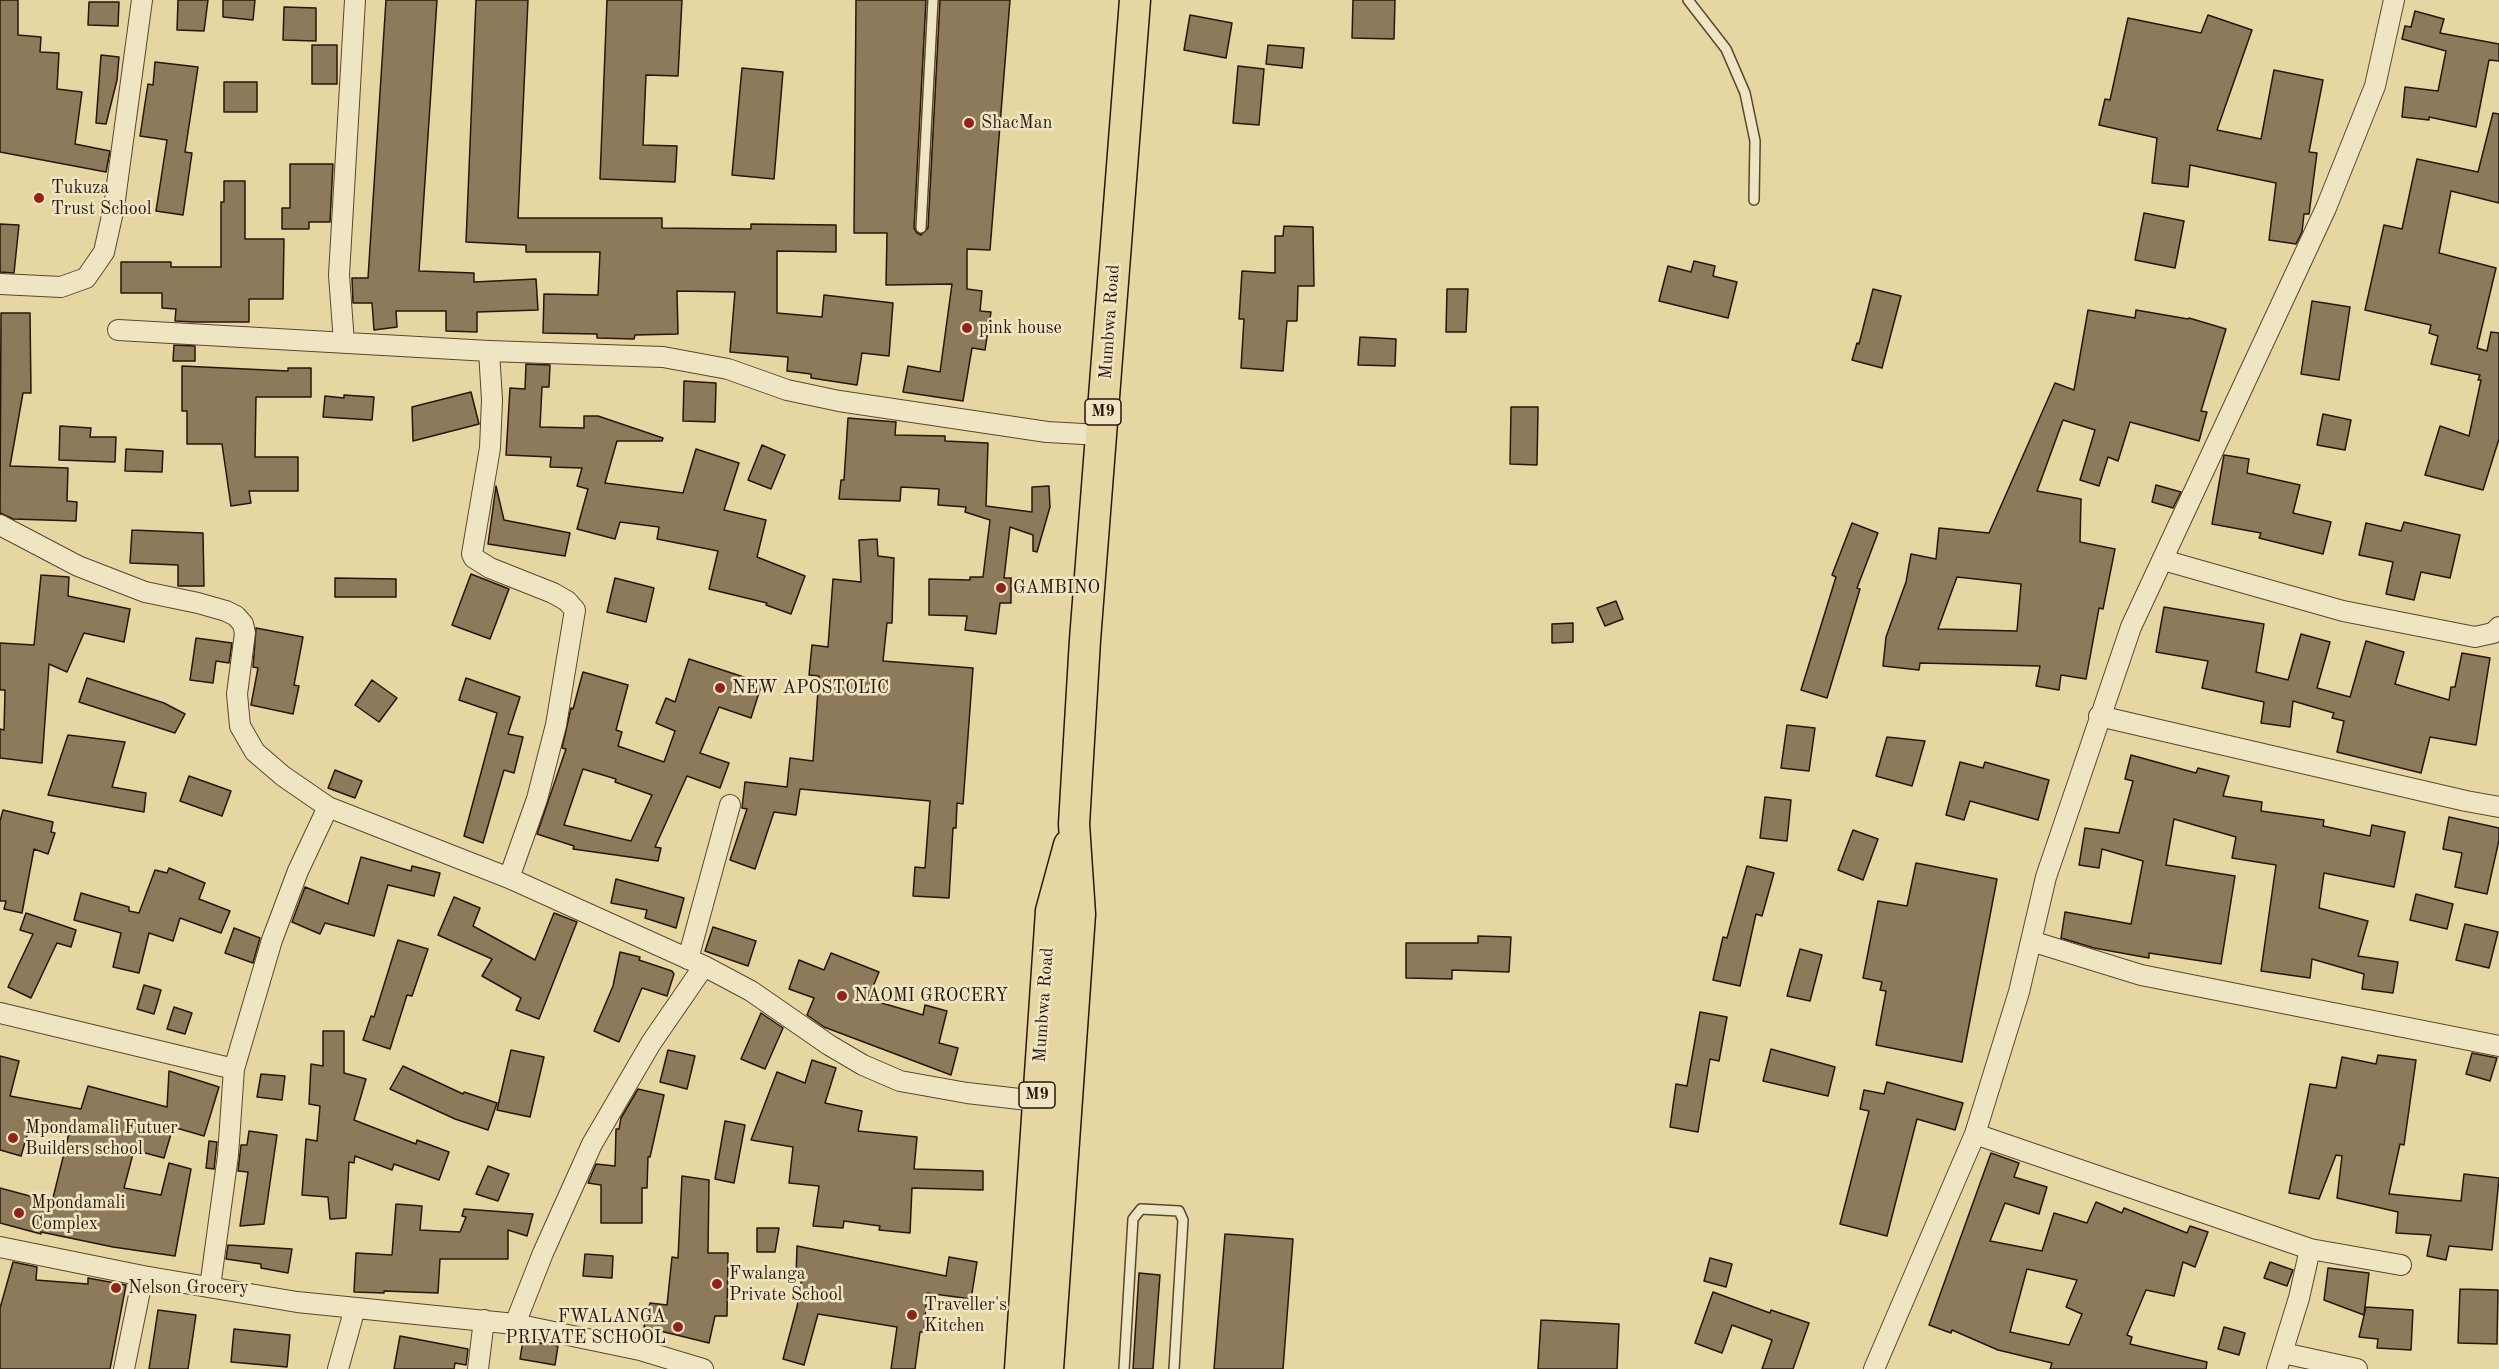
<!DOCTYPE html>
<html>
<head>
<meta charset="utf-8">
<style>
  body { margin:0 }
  canvas { display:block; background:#e6d7a2 }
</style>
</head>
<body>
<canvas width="2499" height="1369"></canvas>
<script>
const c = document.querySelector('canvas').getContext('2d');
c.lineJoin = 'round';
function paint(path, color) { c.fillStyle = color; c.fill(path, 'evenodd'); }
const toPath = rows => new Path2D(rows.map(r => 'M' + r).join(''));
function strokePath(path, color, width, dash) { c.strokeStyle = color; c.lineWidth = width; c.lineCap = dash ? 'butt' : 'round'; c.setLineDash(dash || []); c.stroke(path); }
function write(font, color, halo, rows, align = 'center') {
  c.font = font + ' "Old Standard TT",serif'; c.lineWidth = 5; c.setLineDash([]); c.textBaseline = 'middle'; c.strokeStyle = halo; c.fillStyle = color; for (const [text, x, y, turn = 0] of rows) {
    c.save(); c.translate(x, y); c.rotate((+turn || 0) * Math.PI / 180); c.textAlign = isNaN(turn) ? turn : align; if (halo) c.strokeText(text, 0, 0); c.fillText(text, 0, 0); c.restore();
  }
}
const building = toPath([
  [0,0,18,0,18,35,41,37,40,52,59,53,57,89,82,92,75,144,110,151,106,172,0,152,0,0],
  [178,0,208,0,204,31,177,30,178,0],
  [223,0,255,0,253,20,223,17,223,0],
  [386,0,437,0,419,271,474,273,474,282,536,279,538,310,477,312,477,332,446,331,446,311,396,311,397,327,374,330,372,303,353,303,352,278,368,278,386,0],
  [476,0,528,0,518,218,662,218,662,228,751,229,751,224,836,225,836,252,777,251,777,313,822,317,824,295,893,303,889,356,862,353,857,385,811,378,811,374,787,371,788,357,730,352,735,292,677,291,678,334,635,335,634,339,597,338,597,334,543,333,544,294,598,295,600,252,526,252,526,245,466,242,476,0],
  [607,0,682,0,678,76,646,75,643,145,677,146,675,182,600,179,607,0],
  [856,0,926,0,914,228,917,233,921,235,928,228,940,0,1010,0,990,250,967,249,967,289,982,291,980,311,991,312,985,350,972,348,963,401,903,392,908,366,940,372,952,284,886,285,887,233,854,233,856,0],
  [1353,0,1395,0,1394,39,1352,38,1353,0],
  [89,2,119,2,118,26,88,25,89,2],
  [284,7,316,8,316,41,283,40,284,7],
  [2415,11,2444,19,2440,33,2499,44,2499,61,2489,60,2476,127,2429,117,2429,120,2402,117,2405,87,2438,91,2446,51,2402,39,2405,26,2411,27,2415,11],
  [1190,15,1232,23,1226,58,1184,50,1190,15],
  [2208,15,2252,30,2217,130,2261,139,2274,70,2323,80,2309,152,2317,153,2309,214,2304,214,2302,232,2296,244,2269,240,2276,183,2190,165,2188,187,2152,183,2157,138,2099,125,2105,99,2110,100,2128,18,2201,33,2208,15],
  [312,45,337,45,337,84,312,84,312,45],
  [1268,45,1304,48,1302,68,1266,64,1268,45],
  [101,55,119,57,117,80,106,124,96,123,101,55],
  [155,62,198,67,185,152,192,153,183,215,156,211,167,140,140,136,148,84,153,85,155,62],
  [1238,66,1264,69,1259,125,1233,123,1238,66],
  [742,68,783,72,774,179,732,175,742,68],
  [224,82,257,82,257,112,224,112,224,82],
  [2493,113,2499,114,2499,203,2451,191,2439,253,2496,268,2477,348,2487,351,2491,332,2499,333,2499,439,2483,490,2425,475,2440,426,2469,436,2481,380,2478,380,2480,375,2431,364,2438,336,2429,333,2431,325,2365,310,2384,225,2402,229,2417,159,2478,172,2493,113],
  [290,164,333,164,330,222,309,222,309,229,282,229,282,208,290,208,290,164],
  [224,181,245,181,245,239,284,239,283,299,249,299,249,322,194,322,175,321,176,309,162,308,162,293,121,293,121,262,171,262,171,267,221,267,221,202,224,202,224,181],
  [2144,213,2184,221,2175,268,2135,260,2144,213],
  [0,224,19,225,14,273,0,272,0,224],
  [1284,226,1313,227,1314,286,1298,286,1297,321,1287,321,1283,371,1241,368,1244,319,1239,319,1242,271,1275,273,1275,236,1283,236,1284,226],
  [1694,261,1715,266,1713,276,1737,282,1728,318,1659,301,1668,266,1691,272,1694,261],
  [1447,289,1468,289,1466,332,1446,332,1447,289],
  [1873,289,1901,296,1882,368,1852,360,1857,343,1859,344,1873,289],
  [2312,301,2350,307,2339,380,2301,374,2312,301],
  [2088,310,2135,318,2136,310,2188,319,2189,318,2226,329,2201,411,2207,412,2199,441,2130,422,2118,461,2108,457,2099,486,2080,480,2095,430,2063,420,2037,491,2081,499,2080,542,2115,549,2103,609,2099,608,2086,679,2061,675,2059,690,2036,686,2040,666,1920,663,1919,670,1883,666,1886,637,1906,582,1911,554,1936,559,1939,528,1989,533,2055,383,2074,390,2088,310],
  [1957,577,2021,584,2017,631,1938,629,1957,577],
  [1,313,30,313,31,393,23,393,10,466,68,468,67,501,77,502,76,521,13,519,0,513,1,313],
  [1360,337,1396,339,1395,366,1358,365,1360,337],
  [174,345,195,346,195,361,173,361,174,345],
  [526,364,550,365,549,387,542,387,540,427,584,428,584,416,598,416,663,438,662,441,617,441,605,483,683,493,696,449,739,463,724,510,766,520,757,557,805,576,791,614,766,605,767,603,709,589,718,551,657,539,659,527,620,522,615,539,577,529,588,489,577,486,582,468,550,467,551,457,506,455,510,388,525,389,526,364],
  [182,366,288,371,288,368,311,368,311,397,256,397,255,457,298,457,298,491,249,491,251,503,231,506,222,444,187,444,187,411,182,411,182,366],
  [684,381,716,383,715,422,683,421,684,381],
  [471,392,479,424,413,441,412,407,471,392],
  [344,395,374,397,372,420,323,417,325,396,344,398,344,395],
  [1511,407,1538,407,1537,465,1510,464,1511,407],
  [2323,414,2351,420,2345,450,2317,445,2323,414],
  [848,418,896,422,895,435,945,436,945,441,988,443,986,506,1032,512,1032,487,1049,486,1050,507,1037,552,1033,551,1033,535,1010,527,1004,578,1011,578,1011,603,1000,603,996,634,965,630,967,616,929,615,929,579,970,580,970,577,983,577,990,520,965,512,966,507,938,505,939,489,901,487,900,501,839,499,841,480,844,480,848,418],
  [60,426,91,428,90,437,116,437,115,462,59,460,60,426],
  [762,445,785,455,771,489,748,480,762,445],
  [126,449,163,451,162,472,125,471,126,449],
  [2224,455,2249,459,2247,473,2300,485,2293,513,2331,522,2323,554,2259,538,2261,533,2212,524,2224,455],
  [2156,485,2181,492,2173,508,2152,502,2156,485],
  [496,486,504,520,570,533,565,556,488,544,496,486],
  [2404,522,2460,535,2450,578,2421,572,2414,600,2386,594,2393,562,2359,555,2366,523,2401,531,2404,522],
  [1852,523,1878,533,1857,588,1860,589,1827,698,1801,690,1836,577,1832,575,1852,523],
  [132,530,203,533,204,586,178,586,178,565,130,563,132,530],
  [877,539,878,556,894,558,892,623,887,623,883,661,973,668,963,804,957,803,956,828,953,828,949,898,913,896,915,867,925,868,930,801,800,789,796,815,774,812,755,869,730,860,747,809,742,808,745,782,787,787,790,758,813,761,819,676,809,675,812,645,828,647,833,579,861,582,859,540,877,539],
  [471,574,509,589,490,639,452,625,471,574],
  [41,575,69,577,68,596,130,609,124,642,84,633,67,672,49,664,42,763,0,758,0,729,4,730,5,690,0,690,0,643,34,645,41,575],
  [335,578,396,579,396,597,335,597,335,578],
  [615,578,654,588,646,622,607,612,615,578],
  [1616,601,1623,619,1605,626,1597,608,1616,601],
  [2164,607,2264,624,2256,672,2288,680,2301,634,2330,642,2317,688,2350,697,2366,641,2404,652,2395,684,2449,700,2451,687,2455,687,2462,653,2490,658,2476,745,2430,737,2421,773,2337,752,2344,721,2332,718,2334,713,2293,701,2290,727,2261,723,2264,702,2202,688,2208,661,2156,652,2164,607],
  [1573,623,1573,642,1552,643,1552,624,1573,623],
  [256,628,303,637,294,685,299,686,293,714,251,705,258,668,253,667,256,628],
  [196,638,232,643,229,663,216,661,213,683,190,680,196,638],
  [689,659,762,683,751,718,719,707,700,753,729,763,720,788,687,776,655,847,661,848,658,861,573,849,574,846,537,834,566,749,562,748,571,708,573,709,583,672,628,685,616,730,622,732,618,746,664,762,675,731,656,723,666,698,675,702,689,659],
  [583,769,616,779,615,782,652,795,631,841,564,825,583,769],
  [87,678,164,703,185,714,175,733,79,702,87,678],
  [466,678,520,697,508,734,523,737,514,773,504,770,483,843,464,836,497,713,459,700,466,678],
  [372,680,397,698,379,722,355,705,372,680],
  [1787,725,1815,728,1809,771,1781,768,1787,725],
  [68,735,125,742,112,787,146,793,144,812,48,795,68,735],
  [1887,737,1925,741,1912,786,1876,776,1887,737],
  [2131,755,2196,773,2198,768,2229,776,2223,796,2262,802,2261,811,2324,820,2323,826,2370,836,2372,825,2405,832,2394,887,2324,873,2319,908,2368,921,2358,956,2398,962,2393,993,2362,989,2364,974,2312,959,2310,978,2261,971,2276,865,2232,858,2236,837,2174,819,2166,865,2235,876,2221,964,2149,953,2149,958,2094,948,2061,938,2065,912,2131,924,2143,861,2102,849,2099,868,2079,865,2085,828,2119,833,2133,781,2125,779,2131,755],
  [1960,762,1983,768,1985,762,2049,780,2038,820,1970,801,1964,820,1946,815,1960,762],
  [335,770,362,781,355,798,328,788,335,770],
  [189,776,231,791,222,816,180,801,189,776],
  [1765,797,1791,800,1787,841,1760,838,1765,797],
  [3,810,53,822,51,832,55,833,48,854,34,849,22,913,4,909,6,901,0,901,0,821,3,810],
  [2449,817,2499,828,2499,840,2487,894,2455,887,2462,853,2443,849,2449,817],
  [1853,830,1878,839,1863,880,1838,870,1853,830],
  [361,857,411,871,412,866,440,873,434,896,388,885,374,936,325,923,320,934,292,922,305,887,348,904,361,857],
  [1916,863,1997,879,1962,1062,1876,1045,1886,991,1880,990,1882,982,1863,978,1878,901,1907,906,1916,863],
  [1747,866,1774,873,1762,916,1756,914,1740,986,1713,980,1723,937,1727,938,1747,866],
  [169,868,205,883,199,899,230,911,221,933,180,918,173,941,149,933,139,973,113,967,121,933,74,920,81,893,129,907,129,911,139,913,155,870,167,873,169,868],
  [616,879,684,898,676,928,645,918,647,910,611,903,616,879],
  [2416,894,2453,904,2447,929,2410,920,2416,894],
  [454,897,480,908,473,926,535,960,554,913,577,922,539,1019,516,1010,521,998,482,976,492,959,438,935,454,897],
  [26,913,76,930,71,947,57,943,31,998,8,987,33,934,20,930,26,913],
  [2465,924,2498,932,2489,968,2456,960,2465,924],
  [713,927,756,941,748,966,705,951,713,927],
  [234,928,260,938,253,963,225,953,234,928],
  [1478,936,1511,937,1509,972,1452,970,1452,979,1406,978,1406,943,1478,943,1478,936],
  [398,940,428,949,412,996,407,995,390,1049,363,1040,371,1016,374,1017,398,940],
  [1800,949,1822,955,1810,1001,1787,996,1800,949],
  [620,952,640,957,639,960,672,971,674,974,667,996,642,988,619,1042,594,1031,613,986,620,952],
  [831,953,879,972,868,999,923,1015,925,1005,947,1011,939,1043,958,1048,951,1075,824,1027,807,1015,814,998,789,989,799,960,824,970,831,953],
  [144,985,161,990,154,1014,137,1009,144,985],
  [174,1007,192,1013,185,1034,167,1029,174,1007],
  [1700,1012,1727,1017,1719,1061,1710,1059,1698,1132,1670,1127,1676,1084,1687,1086,1700,1012],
  [761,1013,783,1028,765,1069,741,1059,761,1013],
  [323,1031,344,1031,344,1073,366,1079,354,1120,416,1144,417,1140,449,1152,439,1180,394,1164,392,1170,355,1156,354,1163,349,1162,346,1218,330,1219,328,1197,302,1195,306,1139,317,1141,320,1106,309,1104,311,1064,323,1066,323,1031],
  [1771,1049,1835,1067,1828,1096,1763,1081,1771,1049],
  [511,1050,544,1057,530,1117,497,1110,511,1050],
  [668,1050,695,1056,687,1089,660,1082,668,1050],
  [2472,1053,2497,1058,2490,1081,2466,1074,2472,1053],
  [2378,1055,2416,1060,2404,1145,2400,1144,2389,1194,2461,1201,2464,1174,2499,1178,2492,1250,2449,1246,2446,1260,2427,1256,2431,1235,2396,1233,2398,1212,2337,1198,2342,1156,2336,1155,2319,1199,2289,1193,2310,1084,2336,1088,2342,1057,2376,1064,2378,1055],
  [0,1056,19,1061,10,1096,81,1109,88,1086,167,1107,169,1071,219,1087,204,1136,173,1127,164,1158,134,1150,124,1188,161,1195,169,1163,191,1169,175,1256,113,1247,41,1232,41,1234,0,1223,0,1188,52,1202,70,1129,31,1122,21,1156,0,1150,0,1056],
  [812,1060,836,1068,825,1103,862,1111,858,1131,917,1137,914,1169,983,1171,983,1190,912,1188,910,1233,879,1230,880,1226,844,1221,843,1228,813,1226,819,1186,789,1183,793,1147,751,1140,777,1072,805,1083,812,1060],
  [403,1066,463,1094,464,1092,497,1103,488,1130,455,1119,390,1089,403,1066],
  [261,1074,285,1076,282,1100,257,1097,261,1074],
  [1887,1082,1963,1103,1955,1130,1917,1119,1887,1236,1840,1224,1869,1111,1860,1109,1864,1090,1884,1094,1887,1082],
  [638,1089,664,1095,650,1157,648,1157,647,1188,642,1188,642,1223,601,1223,601,1185,588,1183,596,1164,615,1166,616,1129,619,1129,621,1118,638,1089],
  [725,1121,745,1125,734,1183,715,1179,725,1121],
  [249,1131,277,1135,264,1224,240,1226,248,1172,238,1171,241,1145,247,1145,249,1131],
  [209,1141,217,1142,214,1169,206,1168,209,1141],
  [1991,1153,2019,1163,2014,1177,2047,1187,2039,1214,2005,1203,1990,1241,2042,1251,2054,1213,2087,1223,2096,1202,2122,1213,2124,1208,2187,1233,2190,1226,2208,1232,2195,1267,2183,1262,2174,1296,2146,1290,2127,1335,2132,1337,2130,1344,2207,1362,2206,1369,2050,1369,2052,1363,1998,1350,1952,1330,1951,1333,1929,1325,1991,1153],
  [2027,1269,2077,1280,2066,1307,2082,1314,2069,1345,2010,1332,2027,1269],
  [488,1166,509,1174,498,1201,476,1194,488,1166],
  [682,1176,709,1180,708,1253,728,1253,727,1316,715,1316,709,1343,644,1327,650,1303,667,1305,672,1257,678,1258,682,1176],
  [396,1204,422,1206,420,1230,460,1232,466,1217,462,1216,464,1209,533,1214,527,1236,508,1230,508,1259,440,1259,438,1293,384,1291,384,1293,354,1292,356,1253,392,1255,396,1204],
  [757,1228,779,1228,775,1252,757,1252,757,1228],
  [1225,1234,1293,1239,1283,1369,1214,1369,1225,1234],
  [228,1245,292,1249,288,1273,261,1268,261,1264,226,1259,228,1245],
  [797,1246,946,1276,949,1257,977,1262,971,1299,927,1293,924,1332,920,1332,915,1369,891,1369,897,1327,818,1314,804,1365,783,1359,797,1307,802,1276,796,1276,797,1246],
  [585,1254,613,1256,612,1278,583,1276,585,1254],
  [1710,1258,1732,1264,1726,1287,1704,1281,1710,1258],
  [13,1262,37,1267,36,1280,88,1284,88,1278,126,1285,110,1369,0,1369,0,1308,13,1262],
  [2270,1262,2293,1270,2287,1286,2264,1278,2270,1262],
  [2328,1268,2369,1273,2364,1315,2324,1300,2328,1268],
  [1139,1273,1160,1275,1153,1369,1133,1369,1139,1273],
  [2460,1289,2498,1290,2497,1344,2458,1343,2460,1289],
  [1713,1292,1770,1313,1771,1310,1809,1323,1793,1369,1762,1369,1772,1340,1732,1325,1722,1353,1695,1343,1713,1292],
  [2366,1307,2413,1310,2411,1350,2377,1348,2378,1339,2359,1337,2366,1307],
  [158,1310,196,1315,188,1369,149,1369,158,1310],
  [1541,1320,1619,1324,1617,1369,1538,1369,1541,1320],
  [2224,1327,2245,1333,2239,1355,2218,1349,2224,1327],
  [234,1329,290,1335,287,1367,231,1362,234,1329],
  [400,1336,468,1349,466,1365,455,1363,454,1369,394,1369,400,1336],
  [523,1340,558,1346,555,1365,520,1359,523,1340]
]);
paint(building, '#8c7a5a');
strokePath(building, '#2a150b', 1.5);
const service = toPath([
  [1688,0,1726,49,1745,93,1755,141,1754,200],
  [921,228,933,0],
  [1124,1369,1133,1219,1141,1209,1179,1211,1183,1220,1174,1369]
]);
const minor = toPath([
  [0,284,61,287,86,278,104,252,114,207,142,0],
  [118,330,489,351,663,357,728,369,787,390,839,401,1047,432,1101,435],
  [344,343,339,275,355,0],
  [489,351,492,400,490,448,472,554,474,558,490,568,553,593,567,601,575,610,556,725,537,799,509,878],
  [0,525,78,566,145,592,198,603,226,611,236,616,243,624,245,633,237,694,240,726,255,752,283,776,328,807,509,878,704,966,751,991,829,1045,863,1065,900,1081,967,1093,1037,1101],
  [2163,560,2343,611,2475,637,2493,633,2499,627],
  [2099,716,2466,801,2499,807],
  [2031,941,2141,975,2499,1046],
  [688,959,730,805],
  [0,1013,234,1069],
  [1975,1134,2310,1249,2401,1265],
  [0,1247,143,1276,297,1302,515,1324,640,1350,703,1369],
  [210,1287,228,1155,234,1069,272,940,298,871,328,807],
  [515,1324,543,1253,592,1144,651,1043,704,966],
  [2283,1353,2357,1369],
  [124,1369,143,1276],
  [338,1369,355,1308],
  [478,1369,484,1320],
  [1874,1369,1975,1134,2019,992,2046,877,2131,627,2326,208,2375,86,2394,0],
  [2277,1369,2299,1298,2310,1249]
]);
const primary = toPath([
  [1020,1369,1051,911,1069,845],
  [1048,1369,1080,914,1074,824,1085,640,1135,0]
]);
strokePath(service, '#594631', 12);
strokePath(minor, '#594631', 22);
strokePath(primary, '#2a150b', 33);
strokePath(service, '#efe5c3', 9);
strokePath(minor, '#efe5c3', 20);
strokePath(primary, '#e6d7a2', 30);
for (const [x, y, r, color] of [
  [969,123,6,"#8f2418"],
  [39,198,6,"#8f2418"],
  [967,328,6,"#8f2418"],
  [1001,588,6,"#8f2418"],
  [720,688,6,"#8f2418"],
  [842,996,6,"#8f2418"],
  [13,1138,6,"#8f2418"],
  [19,1213,6,"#8f2418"],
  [717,1284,6,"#8f2418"],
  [116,1288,6,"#8f2418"],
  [912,1315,6,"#8f2418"],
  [678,1327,6,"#8f2418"]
]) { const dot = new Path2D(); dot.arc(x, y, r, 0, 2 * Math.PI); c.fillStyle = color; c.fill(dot); strokePath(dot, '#efe5c3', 2); }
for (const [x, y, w] of [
  [1103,412,36],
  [1037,1095,36]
]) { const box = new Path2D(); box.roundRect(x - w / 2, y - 13, w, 26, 4.5); c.fillStyle = '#efe5c3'; c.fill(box); strokePath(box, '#2a150b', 1.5); }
write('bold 16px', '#2a150b', null, [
  ["M9",1103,412],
  ["M9",1037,1095]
]);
write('18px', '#2a150b', '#efe5c3', [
  ["ShacMan",981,123],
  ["Tukuza",51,188],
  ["Trust School",51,209],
  ["pink house",979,328],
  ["GAMBINO",1013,588],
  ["NEW APOSTOLIC",732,688],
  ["NAOMI GROCERY",854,996],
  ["Mpondamali Futuer",25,1128],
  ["Builders school",25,1149],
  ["Mpondamali",31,1203],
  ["Complex",31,1224],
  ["Fwalanga",729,1274],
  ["Private School",729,1295],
  ["Nelson Grocery",128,1288],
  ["Traveller's",924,1305],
  ["Kitchen",924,1326],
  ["FWALANGA",666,1317,"right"],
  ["PRIVATE SCHOOL",666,1338,"right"]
], 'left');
write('18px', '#2a150b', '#efe5c3', [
  ["Mumbwa Road",1110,322,-86],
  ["Mumbwa Road",1044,1005,-86]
]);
</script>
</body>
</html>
